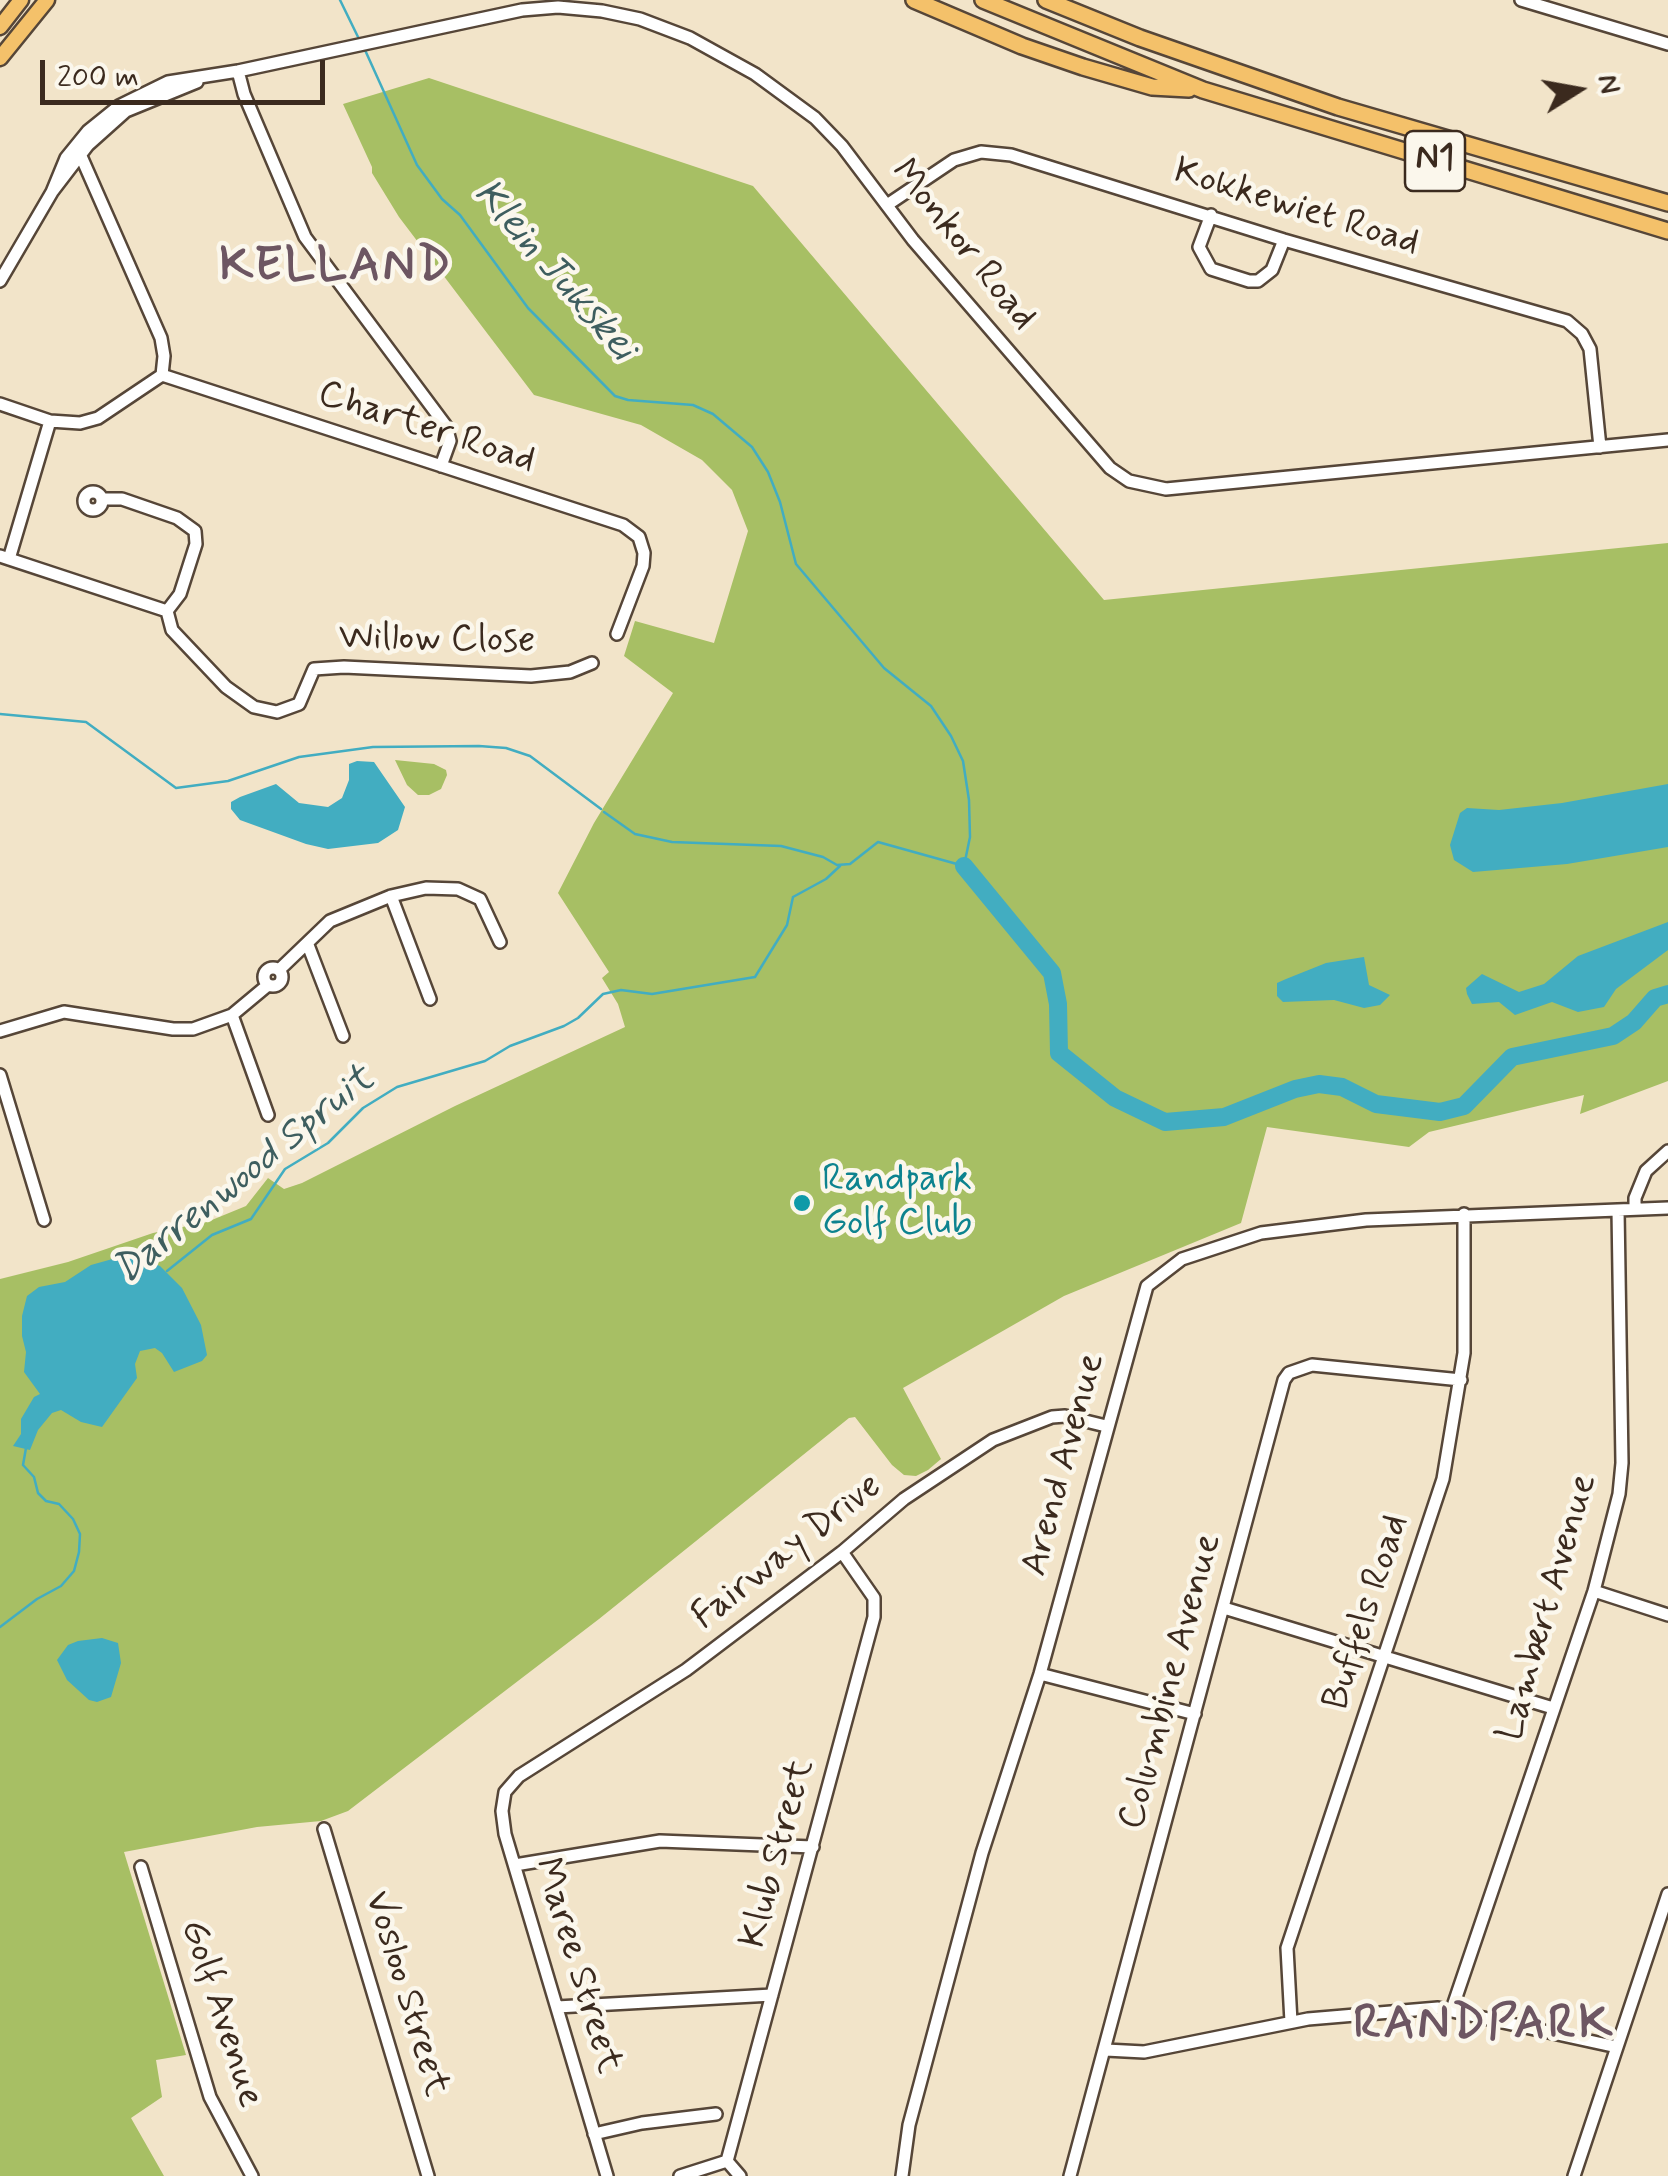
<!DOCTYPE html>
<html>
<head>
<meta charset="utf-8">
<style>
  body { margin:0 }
  #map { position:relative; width:1668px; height:2176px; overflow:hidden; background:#f2e4c9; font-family:Mynerve,sans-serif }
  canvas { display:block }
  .north { position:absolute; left:1528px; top:40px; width:100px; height:100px; -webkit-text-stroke:8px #fbf7ec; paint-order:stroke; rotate:79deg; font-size:28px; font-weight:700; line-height:40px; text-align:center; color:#3b2a1e }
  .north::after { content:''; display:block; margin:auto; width:35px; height:45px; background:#3b2a1e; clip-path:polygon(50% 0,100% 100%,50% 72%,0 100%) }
  .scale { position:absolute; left:40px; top:60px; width:285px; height:45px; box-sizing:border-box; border:5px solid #3b2a1e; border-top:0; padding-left:12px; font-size:30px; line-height:35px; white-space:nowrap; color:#3b2a1e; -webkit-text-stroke:8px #fbf7ec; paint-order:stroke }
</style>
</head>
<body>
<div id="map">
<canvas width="1668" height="2176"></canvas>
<div class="north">N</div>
<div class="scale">200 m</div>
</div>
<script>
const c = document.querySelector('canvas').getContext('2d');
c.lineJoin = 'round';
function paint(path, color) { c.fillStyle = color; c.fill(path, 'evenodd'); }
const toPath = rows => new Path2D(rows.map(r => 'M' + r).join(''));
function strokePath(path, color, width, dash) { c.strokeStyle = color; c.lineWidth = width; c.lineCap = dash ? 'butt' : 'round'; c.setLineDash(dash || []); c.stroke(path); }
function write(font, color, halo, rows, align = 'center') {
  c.font = font + ' Mynerve,sans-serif'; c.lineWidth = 9; c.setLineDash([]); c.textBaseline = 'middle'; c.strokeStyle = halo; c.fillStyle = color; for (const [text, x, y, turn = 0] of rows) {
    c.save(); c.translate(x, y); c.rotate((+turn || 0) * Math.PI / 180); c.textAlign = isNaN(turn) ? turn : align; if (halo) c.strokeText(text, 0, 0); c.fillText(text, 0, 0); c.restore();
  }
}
paint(toPath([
  [429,78,753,186,1104,600,1668,543,1668,1081,1580,1114,1584,1095,1429,1132,1409,1147,1267,1127,1241,1223,1064,1296,903,1388,941,1459,928,1470,916,1476,904,1475,892,1465,855,1417,849,1418,599,1619,348,1811,321,1821,257,1827,124,1852,186,2055,156,2060,162,2097,131,2118,164,2176,0,2176,0,1279,68,1262,153,1233,207,1222,246,1206,268,1178,284,1189,302,1183,455,1106,625,1027,618,1004,602,978,609,972,558,893,594,823,673,693,624,656,635,621,714,643,748,531,732,490,702,460,641,425,534,395,399,217,372,173,372,167,343,104],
  [395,760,434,764,446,770,447,775,441,789,429,795,418,795,407,785]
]), '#a7bf64');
paint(toPath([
  [357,761,374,762,405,807,398,830,378,843,328,849,306,844,240,820,231,809,231,802,240,797,276,784,299,803,328,807,342,798,349,780,349,764],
  [1668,784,1668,847,1567,864,1473,872,1454,860,1450,845,1460,813,1467,808,1499,810,1562,803],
  [1668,922,1668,950,1616,989,1604,1007,1578,1012,1552,1002,1515,1015,1499,1002,1472,1004,1467,994,1466,988,1482,974,1519,992,1544,984,1578,956],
  [1364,957,1369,985,1390,995,1380,1005,1364,1008,1334,1000,1283,1002,1277,996,1277,983,1286,979,1326,963],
  [116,1258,139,1258,160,1266,182,1288,201,1325,207,1355,202,1361,174,1372,162,1353,155,1348,140,1351,135,1364,137,1378,102,1427,81,1422,61,1410,52,1413,38,1430,30,1450,13,1446,21,1434,21,1419,34,1397,40,1394,24,1372,26,1352,22,1336,22,1316,27,1296,39,1287,65,1282,91,1265],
  [102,1638,118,1643,121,1663,111,1697,97,1702,89,1700,67,1680,57,1660,68,1645,78,1641]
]), '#42adc1');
strokePath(toPath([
  [340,0,359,39],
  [365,50,417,165,442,199,460,215,528,308,615,396,628,400,693,405,713,414,752,447,768,472,780,502,796,564,884,668,931,706,951,736,963,761,969,800,970,837,964,866,878,842,850,864,837,865,823,857,781,846,672,842,635,834,604,812],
  [0,714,86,722,176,788,228,781,299,757,373,747,479,746,506,748,530,756,601,809],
  [167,1271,212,1235,251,1219,285,1169,328,1143,363,1108,397,1087,485,1061,510,1046,564,1026,578,1018,603,994,621,990,652,994,755,977,787,925,793,897,826,879,840,866],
  [0,1627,37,1599,61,1586,74,1571,79,1552,80,1534,73,1519,59,1504,46,1501,38,1493,34,1477,23,1465,26,1448]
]), '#42adc1', 2.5);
strokePath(toPath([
  [964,866,1052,973,1058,1004,1059,1053,1115,1098,1165,1122,1224,1117,1295,1089,1319,1084,1342,1087,1376,1104,1440,1112,1464,1106,1512,1057,1613,1036,1634,1022,1655,998,1668,994]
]), '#42adc1', 18);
const minor = toPath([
  [1521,0,1668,44],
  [238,71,244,94,305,237,446,426,450,441,441,466],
  [80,154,161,338,164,356,162,375],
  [52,192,66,158,88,131,119,106,168,82,238,71,522,10,558,7,602,11,640,19,690,38,755,74,815,118,842,146,913,240,1110,468,1129,481,1166,489,1668,440],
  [887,205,954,160,981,152,1011,155,1284,240,1567,321,1582,334,1590,349,1600,447],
  [1211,215,1199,247,1211,269,1249,281,1258,281,1272,270,1284,240],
  [0,281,52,192,88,145,126,111,197,82],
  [162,375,623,525,639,537,644,553,643,566,617,634],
  [0,404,50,421,80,423,98,418,162,375],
  '84 501a9 9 0 1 1 18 0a9 9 0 1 1-18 0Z',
  [102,499,122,499,177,518,195,531,196,544,180,594,167,611],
  [0,556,167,611],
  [9,559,50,421],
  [167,611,172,630,226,687,254,707,277,712,299,704,314,669,344,667,531,676,570,672,592,663],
  [391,896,430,999],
  [308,945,343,1036],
  '264 977a9 9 0 1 1 18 0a9 9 0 1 1-18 0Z',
  [279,970,330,921,391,896,426,888,458,889,480,899,500,942],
  [232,1015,268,1115],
  [0,1031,64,1012,173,1029,193,1029,232,1015,268,985],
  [0,1075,44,1220],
  [1635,1209,1635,1198,1646,1171,1668,1151],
  [1594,1591,1668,1615],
  [1224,1608,1553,1708],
  [1040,1674,1195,1714],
  [324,1829,428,2176],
  [515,1865,660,1841,813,1847],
  [141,1867,210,2097,252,2176],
  [557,2007,772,1995],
  [1452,2009,1594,1591,1619,1494,1622,1463,1618,1210],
  [1291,2022,1287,1948,1443,1479,1464,1353,1464,1214],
  [1106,2050,1144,2052,1308,2019,1438,2008,1617,2047],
  [594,2134,642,2123,716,2114],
  [727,2161,874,1617,874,1598,842,1552],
  [727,2161,740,2176],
  [607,2176,505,1834,502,1811,505,1792,519,1776,686,1670,842,1552,904,1499,993,1440,1052,1417,1065,1416,1106,1426],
  [680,2176,727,2161],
  [902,2176,909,2125,982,1853,1040,1674,1147,1286,1182,1259,1261,1233,1366,1220,1668,1208],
  [1070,2176,1284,1380,1289,1373,1312,1365,1461,1380],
  [1574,2176,1668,1894]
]);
const major = toPath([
  [0,27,21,0],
  [0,58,47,0]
]);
const highway = toPath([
  [914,0,1022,46,1083,67,1152,87,1189,89],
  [983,0,1203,90,1668,231],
  [1046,0,1140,38,1338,107,1668,203]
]);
strokePath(minor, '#564638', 16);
strokePath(major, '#564638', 19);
strokePath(highway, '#564638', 20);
strokePath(minor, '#fff', 11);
strokePath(major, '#f4c16a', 14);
strokePath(highway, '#f4c16a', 15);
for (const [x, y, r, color] of [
  [802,1203,10,"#0f9aa8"]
]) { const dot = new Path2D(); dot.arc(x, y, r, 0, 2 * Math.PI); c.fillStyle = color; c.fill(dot); strokePath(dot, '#fbf7ec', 4); }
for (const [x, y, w] of [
  [1435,161,60]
]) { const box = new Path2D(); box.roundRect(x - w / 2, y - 30, w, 60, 8); c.fillStyle = '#fbf7ec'; c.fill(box); strokePath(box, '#3b2a1e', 2.5); }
write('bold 35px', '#3b2a1e', null, [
  ["N1",1435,161]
]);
write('38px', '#3b2a1e', '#fbf7ec', [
  ["Kokkewiet Road",1296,209,17],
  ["Monkor Road",962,246,51],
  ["Charter Road",426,429,18],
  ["Willow Close",437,641,1],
  ["Arend Avenue",1065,1465,-75],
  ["Fairway Drive",788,1553,-38],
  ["Lambert Avenue",1549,1608,-74],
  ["Buffels Road",1368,1613,-72],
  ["Columbine Avenue",1172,1682,-75],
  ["Klub Street",779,1854,-75],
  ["Maree Street",576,1966,73],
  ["Vosloo Street",405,1994,73],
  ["Golf Avenue",220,2014,72]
]);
write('38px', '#0d838f', '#fbf7ec', [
  ["Randpark",822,1181],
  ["Golf Club",822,1225]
], 'left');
write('italic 40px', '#3e5e5f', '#fbf7ec', [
  ["Klein Jukskei",553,272,49],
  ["Darrenwood Spruit",245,1177,-39]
]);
c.letterSpacing = '2.5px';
write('bold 48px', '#6d5662', '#fbf7ec', [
  ["KELLAND",336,269],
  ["RANDPARK",1484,2027]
]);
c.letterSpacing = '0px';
</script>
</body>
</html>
